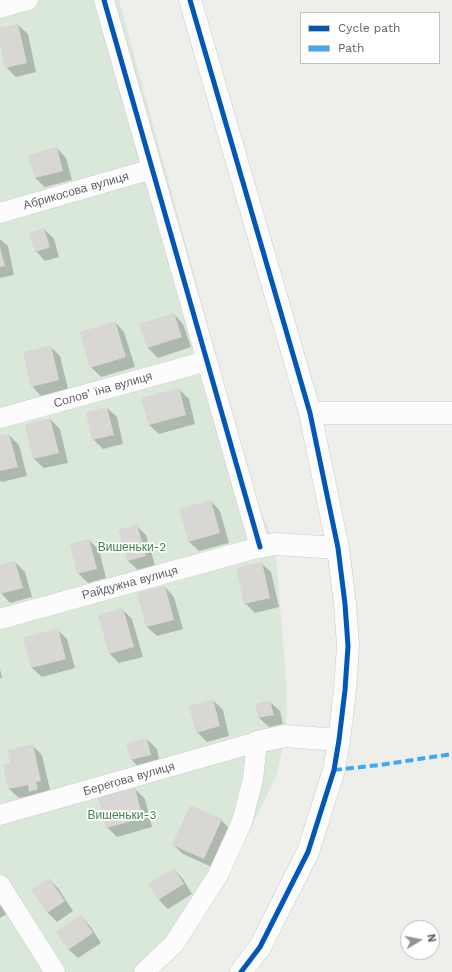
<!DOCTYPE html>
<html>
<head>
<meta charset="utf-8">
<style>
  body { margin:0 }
  #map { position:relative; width:452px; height:972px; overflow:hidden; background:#eeeeea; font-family:"Work Sans",sans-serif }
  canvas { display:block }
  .legend { position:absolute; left:300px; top:12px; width:140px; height:52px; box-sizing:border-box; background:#fff; border:1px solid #bfc0c2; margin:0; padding:5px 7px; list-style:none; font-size:12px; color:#606266 }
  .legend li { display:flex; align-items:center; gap:8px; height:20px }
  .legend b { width:20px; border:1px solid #bfc0c2 }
  .north { position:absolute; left:400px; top:920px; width:40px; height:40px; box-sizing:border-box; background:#fff; border:1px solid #bfc0c2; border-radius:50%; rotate:80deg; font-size:11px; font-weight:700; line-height:16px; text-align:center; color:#606266 }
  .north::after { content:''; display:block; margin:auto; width:14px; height:18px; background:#929394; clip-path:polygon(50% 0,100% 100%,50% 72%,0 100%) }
</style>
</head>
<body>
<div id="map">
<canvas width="452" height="972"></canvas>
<ul class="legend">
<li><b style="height:5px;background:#0057b8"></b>Cycle path</li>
<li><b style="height:5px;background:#3fa9f5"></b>Path</li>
</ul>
<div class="north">N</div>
</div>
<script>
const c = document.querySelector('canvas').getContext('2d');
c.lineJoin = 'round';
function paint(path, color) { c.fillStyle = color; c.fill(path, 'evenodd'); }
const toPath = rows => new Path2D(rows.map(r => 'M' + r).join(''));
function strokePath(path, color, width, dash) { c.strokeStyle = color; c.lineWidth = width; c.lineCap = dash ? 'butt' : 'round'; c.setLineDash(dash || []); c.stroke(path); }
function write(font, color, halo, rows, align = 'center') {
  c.font = font + ' "Work Sans",sans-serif'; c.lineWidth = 3.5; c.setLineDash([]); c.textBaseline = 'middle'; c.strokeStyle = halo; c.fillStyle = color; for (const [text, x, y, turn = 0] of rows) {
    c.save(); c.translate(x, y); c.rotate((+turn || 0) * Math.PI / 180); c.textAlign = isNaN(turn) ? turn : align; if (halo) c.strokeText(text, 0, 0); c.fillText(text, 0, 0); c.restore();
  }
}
paint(toPath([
  [0,0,119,0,255,498,275,544,286,678,287,712,285,736,277,774,230,872,180,949,155,972,0,972]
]), '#dae8da');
paint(toPath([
  [18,25,28,34,36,72,16,77,6,67,0,39,0,29],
  [57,148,66,158,72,180,45,187,35,178],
  [44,229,54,239,59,257,45,261,36,251],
  [0,239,8,246,14,275,0,278],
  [174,314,183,324,191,347,158,358,148,348,140,325],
  [115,322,124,332,135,367,101,377,91,367],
  [50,346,60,356,68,389,41,396,32,386],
  [179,389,189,399,195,424,159,434,149,425],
  [107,408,117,417,123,444,103,449,93,439],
  [50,419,60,429,68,463,44,468,34,459,26,425],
  [9,435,19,445,27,476,2,482,0,481,0,437],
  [211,501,220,511,229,543,199,551,189,542,180,510],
  [136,525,146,535,155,565,138,570,128,561],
  [89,540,99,550,106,578,88,583,78,573],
  [15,562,25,572,32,597,10,603,1,593,0,566],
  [261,563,271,572,279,607,255,613,245,603],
  [165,587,174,597,183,629,157,636,147,627],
  [123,610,132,619,143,657,119,663,110,654],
  [57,629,67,639,75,668,42,677,32,668,24,638],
  [0,669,2,678,0,678],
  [213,700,223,710,229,736,207,742,197,732],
  [270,702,280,711,283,724,269,727,259,718],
  [147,739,157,749,160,764,140,769,131,759],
  [32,745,42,755,50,790,44,792,47,799,40,801,34,795,19,798,9,789,4,765,11,764],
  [135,789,145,799,152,827,117,837,107,827],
  [221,820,231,830,214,868,183,854,173,845],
  [174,869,183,879,192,894,168,909,158,899],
  [49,879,58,888,73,911,57,922,47,912],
  [0,900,8,913,0,918],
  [81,916,90,926,101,943,78,958,68,949]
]), '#0003');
paint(toPath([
  [18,24,27,63,5,68,0,44,0,28],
  [57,147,63,171,35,178,28,155],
  [44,228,50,247,35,252,29,233],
  [0,247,5,266,0,267],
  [174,313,182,337,147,348,139,324],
  [115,321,126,357,90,368,80,332],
  [51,345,59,380,31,387,23,352],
  [179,388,186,415,149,425,141,398],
  [107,407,114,435,92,440,86,412],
  [50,418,59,453,33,459,25,425],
  [9,434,18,467,0,471,0,436],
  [211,500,220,533,188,542,179,509],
  [137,524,146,556,127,561,118,530],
  [89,539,97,569,77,574,70,544],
  [15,561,23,588,0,594,0,565],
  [262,562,270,598,244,604,236,568],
  [165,586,174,620,146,627,137,593],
  [123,608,134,647,109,654,98,615],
  [58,628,66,659,31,668,23,638],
  [213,699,220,726,196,733,189,706],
  [270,700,274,715,258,718,255,704],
  [147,738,151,755,130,760,126,743],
  [33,744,41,781,36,782,38,789,29,792,28,785,8,789,3,765,10,763,7,750],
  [135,788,143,818,106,828,98,797],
  [190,805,222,819,204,859,172,845],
  [174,868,184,884,158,900,148,884],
  [49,878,65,901,47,913,31,890],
  [81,915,93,933,68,950,56,932]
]), '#d8d7d4');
const street = toPath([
  [0,8,28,0],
  [0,213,152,169],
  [0,418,207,361],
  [0,619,260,547,104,0],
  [0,815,257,742,253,779,242,822,218,875,174,944,144,972],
  [0,885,55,972]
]);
const secondary = toPath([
  [190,0,310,413,338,548,345,604,348,646,345,690,339,740,334,770,308,852,260,947,241,972],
  [310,413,452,413],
  [260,547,275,544,338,548],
  [257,742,285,736,339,740]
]);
strokePath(street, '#cccccb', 21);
strokePath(secondary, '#cacaca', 23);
strokePath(street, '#fcfcfc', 20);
strokePath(secondary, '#fcfcfc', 22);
strokePath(toPath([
  [334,770,380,765,452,754]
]), '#3fa9f5', 4, [8, 4]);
strokePath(toPath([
  [104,0,260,547],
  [190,0,310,413,338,548,345,604,348,646,345,690,339,740,334,770,308,852,260,947,241,972]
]), '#0057b8', 5);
write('12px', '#606266', '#fff', [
  ["Абрикосова вулиця",76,191,-16],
  ["Соловʼїна вулиця",103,390,-16],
  ["Райдужна вулиця",130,583,-15],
  ["Берегова вулиця",129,779,-16]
]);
write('12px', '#42834d', '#fff', [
  ["Вишеньки-2",132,547],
  ["Вишеньки-3",122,815]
]);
</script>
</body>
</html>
